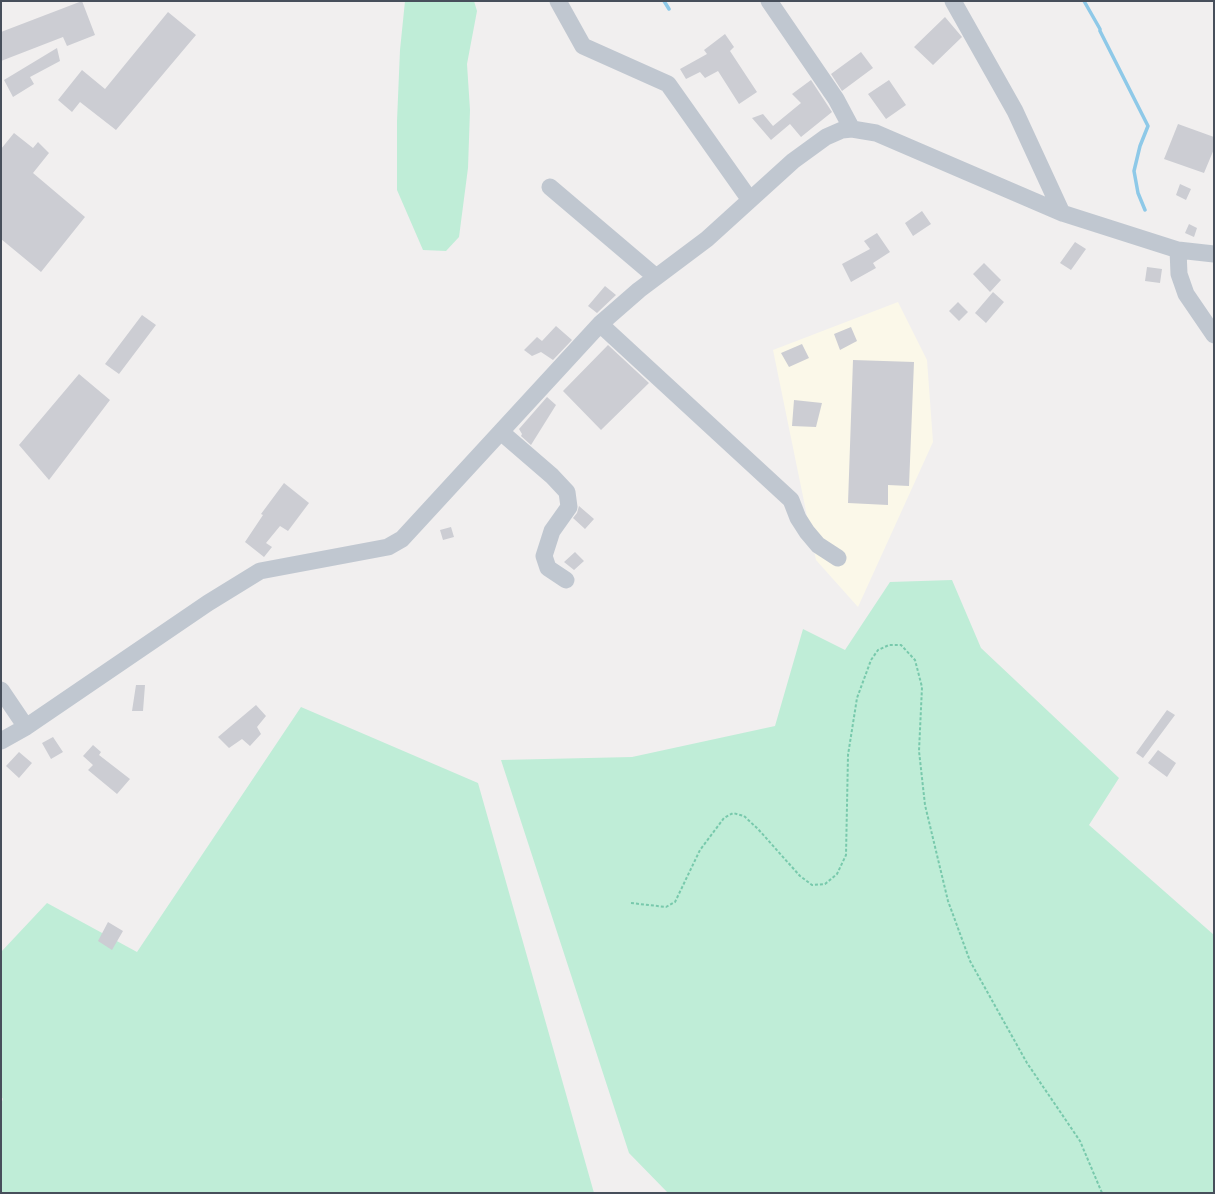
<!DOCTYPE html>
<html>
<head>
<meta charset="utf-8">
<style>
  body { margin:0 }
  #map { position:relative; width:1215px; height:1194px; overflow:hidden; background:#f1efef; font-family:Cabin,sans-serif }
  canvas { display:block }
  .frame { position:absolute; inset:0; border:2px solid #474f5b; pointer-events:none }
</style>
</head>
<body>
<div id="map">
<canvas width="1215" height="1194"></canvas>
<div class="frame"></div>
</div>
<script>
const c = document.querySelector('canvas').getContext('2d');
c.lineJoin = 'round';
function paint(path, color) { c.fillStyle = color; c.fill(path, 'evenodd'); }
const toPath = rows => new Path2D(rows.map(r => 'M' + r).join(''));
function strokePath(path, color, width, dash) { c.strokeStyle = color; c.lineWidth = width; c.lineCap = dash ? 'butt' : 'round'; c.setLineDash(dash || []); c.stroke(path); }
paint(toPath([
  [898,302,927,360,933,442,858,607,816,560,773,350]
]), '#fbf8e9');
paint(toPath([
  [405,1,474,1,477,11,467,64,470,110,468,168,459,237,446,251,423,250,397,190,397,121,400,50],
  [952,580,981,648,1119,778,1089,825,1214,935,1214,1193,668,1193,629,1153,501,760,632,757,775,726,803,629,845,650,890,582],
  [301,707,478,783,594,1193,1,1193,1,1104,3,1099,1,1096,1,952,47,903,137,952]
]), '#bfedd7');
strokePath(toPath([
  [664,1,669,9],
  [1084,1,1100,29,1100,31,1148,126,1140,146,1134,171,1138,193,1145,210]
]), '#8ec9e8', 3.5);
paint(toPath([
  [82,1,95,35,67,46,63,37,1,61,1,32],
  [168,12,196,35,116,130,80,102,72,112,58,100,82,70,105,89],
  [945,17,962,37,933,65,914,47],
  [725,34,734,47,730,51,757,92,739,104,718,71,705,78,700,72,686,79,680,69,707,54,704,50],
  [57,48,60,61,30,77,34,84,13,97,4,80],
  [861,52,873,68,842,91,831,74],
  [811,80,832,112,801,137,790,124,771,140,752,118,763,114,773,126,801,103,792,94],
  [889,80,906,105,886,119,868,94],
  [1178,124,1214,137,1214,149,1204,173,1164,159],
  [14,133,33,148,38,142,49,153,33,173,85,217,41,272,1,239,1,149],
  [1180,184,1191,189,1186,200,1176,195],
  [922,211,931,224,913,236,905,223],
  [1189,224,1197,228,1194,237,1185,233],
  [877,233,890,252,873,263,876,268,851,282,842,264,870,249,864,241],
  [1075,242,1086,249,1071,270,1060,263],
  [984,263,1001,280,990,292,973,274],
  [1147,267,1162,269,1160,283,1145,281],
  [605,286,616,295,597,313,588,306],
  [993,292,1004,302,986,323,975,313],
  [958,302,968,312,959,321,949,311],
  [142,315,156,325,119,374,105,364],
  [556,326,572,340,553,360,541,352,532,356,524,350,537,337,542,341],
  [851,327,857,341,840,350,834,334],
  [802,344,809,358,789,367,781,353],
  [608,345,649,383,601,430,563,391],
  [853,360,914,362,909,486,888,485,888,505,848,503],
  [79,374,110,400,49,480,19,445],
  [547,397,556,405,531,445,521,436,522,434,519,429],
  [794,400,822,403,816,427,792,426],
  [284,483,309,503,288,531,280,526,266,543,272,547,264,557,245,542,263,515,261,514],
  [579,506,594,519,585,529,573,518,577,513],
  [451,527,454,537,443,540,440,530],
  [575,552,584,561,574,570,564,562],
  [136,685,145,685,143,711,132,711],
  [256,705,266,716,257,727,261,734,250,746,242,739,229,748,218,737],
  [1167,710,1175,715,1143,758,1136,753],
  [53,737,63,752,51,759,42,743],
  [93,745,101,752,99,755,130,779,117,794,88,770,93,765,83,756],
  [1158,750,1176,763,1167,777,1148,763],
  [19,752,32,763,19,778,6,766],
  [108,922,123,931,112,950,98,941]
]), '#cccdd3');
strokePath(toPath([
  [631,903,666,907,675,902,700,850,724,818,733,813,744,816,758,829,800,876,812,885,825,884,837,874,846,855,848,755,857,698,871,660,878,650,889,645,901,645,915,660,922,687,919,751,925,805,948,901,970,961,1027,1063,1080,1141,1102,1193]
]), '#78c9ac', 2, [3, 2]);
strokePath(toPath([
  [558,1,583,46,668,84,750,200],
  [769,1,836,99,852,129],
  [953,1,1015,111,1062,213],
  [550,187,656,277],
  [1178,250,1179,274,1186,294,1214,335],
  [600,324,791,500,798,518,807,532,818,545,838,558],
  [501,432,552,476,567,492,569,507,552,531,544,556,548,568,566,580],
  [1,690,26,727],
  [1,741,26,727,208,603,260,571,388,547,402,539,600,324,639,290,707,239,793,161,826,137,842,130,852,129,876,133,1062,213,1178,250,1214,254]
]), '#c0c7d0', 17);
</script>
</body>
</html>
